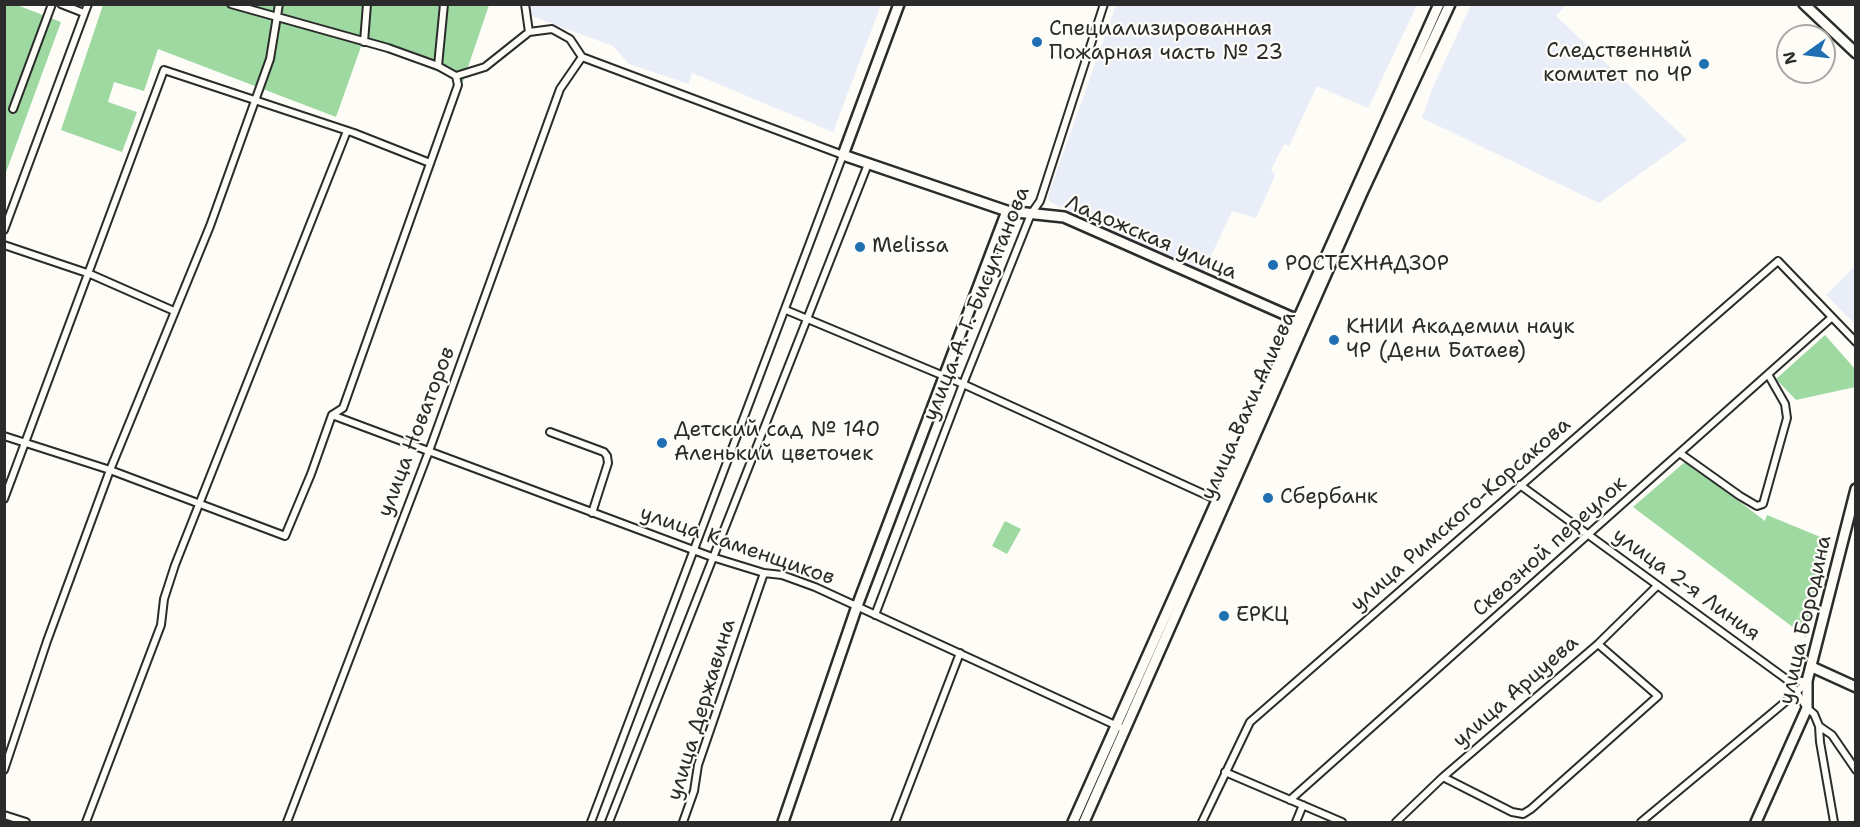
<!DOCTYPE html>
<html>
<head>
<meta charset="utf-8">
<style>
  body { margin:0 }
  #map { position:relative; width:1860px; height:827px; overflow:hidden; background:#fdfcf7; font-family:"Shantell Sans",sans-serif }
  canvas { display:block }
  .frame { position:absolute; inset:0; border:6px solid #2b2b2b; pointer-events:none }
  .north { position:absolute; left:1776px; top:24px; width:60px; height:60px; box-sizing:border-box; background:#fdfcf7; border:2px solid #a9a8a5; border-radius:50%; rotate:256deg; font-size:16px; font-weight:700; line-height:24px; text-align:center; color:#2b2b2b }
  .north::after { content:''; display:block; margin:auto; width:21px; height:27px; background:#1f6fb2; clip-path:polygon(50% 0,100% 100%,50% 72%,0 100%) }
</style>
</head>
<body>
<div id="map">
<canvas width="1860" height="827"></canvas>
<div class="frame"></div>
<div class="north">N</div>
</div>
<script>
const c = document.querySelector('canvas').getContext('2d');
c.lineJoin = 'round';
function paint(path, color) { c.fillStyle = color; c.fill(path, 'evenodd'); }
const toPath = rows => new Path2D(rows.map(r => 'M' + r).join(''));
function strokePath(path, color, width, dash) { c.strokeStyle = color; c.lineWidth = width; c.lineCap = dash ? 'butt' : 'round'; c.setLineDash(dash || []); c.stroke(path); }
function write(font, color, halo, rows, align = 'center') {
  c.font = font + ' "Shantell Sans",sans-serif'; c.lineWidth = 4.5; c.setLineDash([]); c.textBaseline = 'middle'; c.strokeStyle = halo; c.fillStyle = color; for (const [text, x, y, turn = 0] of rows) {
    c.save(); c.translate(x, y); c.rotate((+turn || 0) * Math.PI / 180); c.textAlign = isNaN(turn) ? turn : align; if (halo) c.strokeText(text, 0, 0); c.fillText(text, 0, 0); c.restore();
  }
}
paint(toPath([
  [530,4,881,5,833,132,692,73,689,84,629,64,613,46,526,14],
  [1116,5,1417,5,1368,108,1317,86,1289,146,1284,144,1271,170,1275,176,1256,218,1232,211,1203,273,1050,202,1048,196],
  [1471,5,1566,5,1556,16,1687,140,1599,203,1422,118,1433,87],
  [1855,266,1855,324,1826,295]
]), '#e9edf8');
paint(toPath([
  [5,5,17,5,61,22,5,175],
  [103,5,489,5,463,82,363,41,336,117,158,49,144,91,114,82,108,102,137,112,122,152,61,130],
  [1825,335,1855,369,1855,387,1796,400,1776,379],
  [1686,461,1765,521,1767,515,1830,541,1806,637,1633,507],
  [1005,521,1021,529,1007,554,992,546]
]), '#9dd9a1');
const street = toPath([
  [61,4,84,13],
  [231,4,388,48,438,66,456,76,485,67,529,32,552,29,570,39,582,57,843,155,591,822],
  [525,4,529,32],
  [364,42,367,4],
  [438,66,444,4],
  [13,109,52,4],
  [4,230,88,4],
  [4,245,90,274,174,311],
  [786,310,963,384,1217,500],
  [332,415,712,557,764,573,782,575,815,587,1126,730],
  [550,432,604,452,607,456,608,463,592,513],
  [4,436,110,470,285,536,311,474,332,415,343,408,458,85,456,76],
  [1681,454,1740,496,1757,506,1763,504,1787,418,1785,404,1769,376],
  [1520,485,1789,681,1807,681],
  [4,499,164,70,354,133,430,163],
  [875,615,963,384,1031,214,1040,201,1104,4],
  [1789,681,1807,708,1814,714,1819,726,1820,742,1834,822],
  [1819,726,1832,735,1856,770],
  [4,770,47,641,110,470,210,226,270,59,279,4],
  [1225,772,1342,822],
  [1443,777,1512,812,1523,814,1531,809,1658,696,1598,644],
  [1290,800,1831,318],
  [4,815,26,822],
  [86,822,161,625,164,599,175,565,347,131],
  [287,822,429,451,560,89,582,57],
  [609,822,868,164],
  [683,822,694,791,698,765,764,573],
  [895,822,960,653],
  [1202,822,1250,722,1778,261,1856,342],
  [1296,822,1303,805],
  [1396,822,1443,777,1598,644,1657,586],
  [1641,822,1796,693,1807,681]
]);
const secondary = toPath([
  [899,4,843,155,1007,211,1064,217,1300,321],
  [1804,4,1856,53],
  [1812,667,1856,687],
  [783,822,857,606,1007,211],
  [1073,822,1439,4],
  [1084,822,1362,193,1450,4],
  [1756,822,1807,708,1807,681,1856,489]
]);
strokePath(street, '#2b2b2b', 10);
strokePath(secondary, '#2b2b2b', 14);
strokePath(street, '#fdfcf7', 6);
strokePath(secondary, '#fdfcf7', 9);
for (const [x, y, r, color] of [
  [1037,42,6,"#1f6fb2"],
  [1704,64,6,"#1f6fb2"],
  [860,247,6,"#1f6fb2"],
  [1273,265,6,"#1f6fb2"],
  [1334,340,6,"#1f6fb2"],
  [662,443,6,"#1f6fb2"],
  [1268,498,6,"#1f6fb2"],
  [1224,616,6,"#1f6fb2"]
]) { const dot = new Path2D(); dot.arc(x, y, r, 0, 2 * Math.PI); c.fillStyle = color; c.fill(dot); strokePath(dot, '#fdfcf7', 2); }
write('21px', '#2b2b2b', '#fdfcf7', [
  ["Специализированная",1049,30],
  ["Пожарная часть № 23",1049,54],
  ["Следственный",1692,52,"right"],
  ["комитет по ЧР",1692,76,"right"],
  ["Melissa",872,247],
  ["РОСТЕХНАДЗОР",1285,265],
  ["КНИИ Академии наук",1346,328],
  ["ЧР (Дени Батаев)",1346,352],
  ["Детский сад № 140",674,431],
  ["Аленький цветочек",674,455],
  ["Сбербанк",1280,498],
  ["ЕРКЦ",1236,616]
], 'left');
write('21px', '#2b2b2b', '#fdfcf7', [
  ["Ладожская улица",1151,238,23],
  ["улица А. Г. Бисултанова",977,304,-68],
  ["улица Вахи Алиева",1249,406,-66],
  ["улица Новаторов",417,432,-69],
  ["улица Римского-Корсакова",1461,515,-41],
  ["улица Каменщиков",737,546,19],
  ["Сквозной переулок",1550,547,-42],
  ["улица 2-я Линия",1686,585,36],
  ["улица Бородина",1806,620,-77],
  ["улица Арцуева",1516,692,-41],
  ["улица Державина",702,710,-73]
]);
</script>
</body>
</html>
